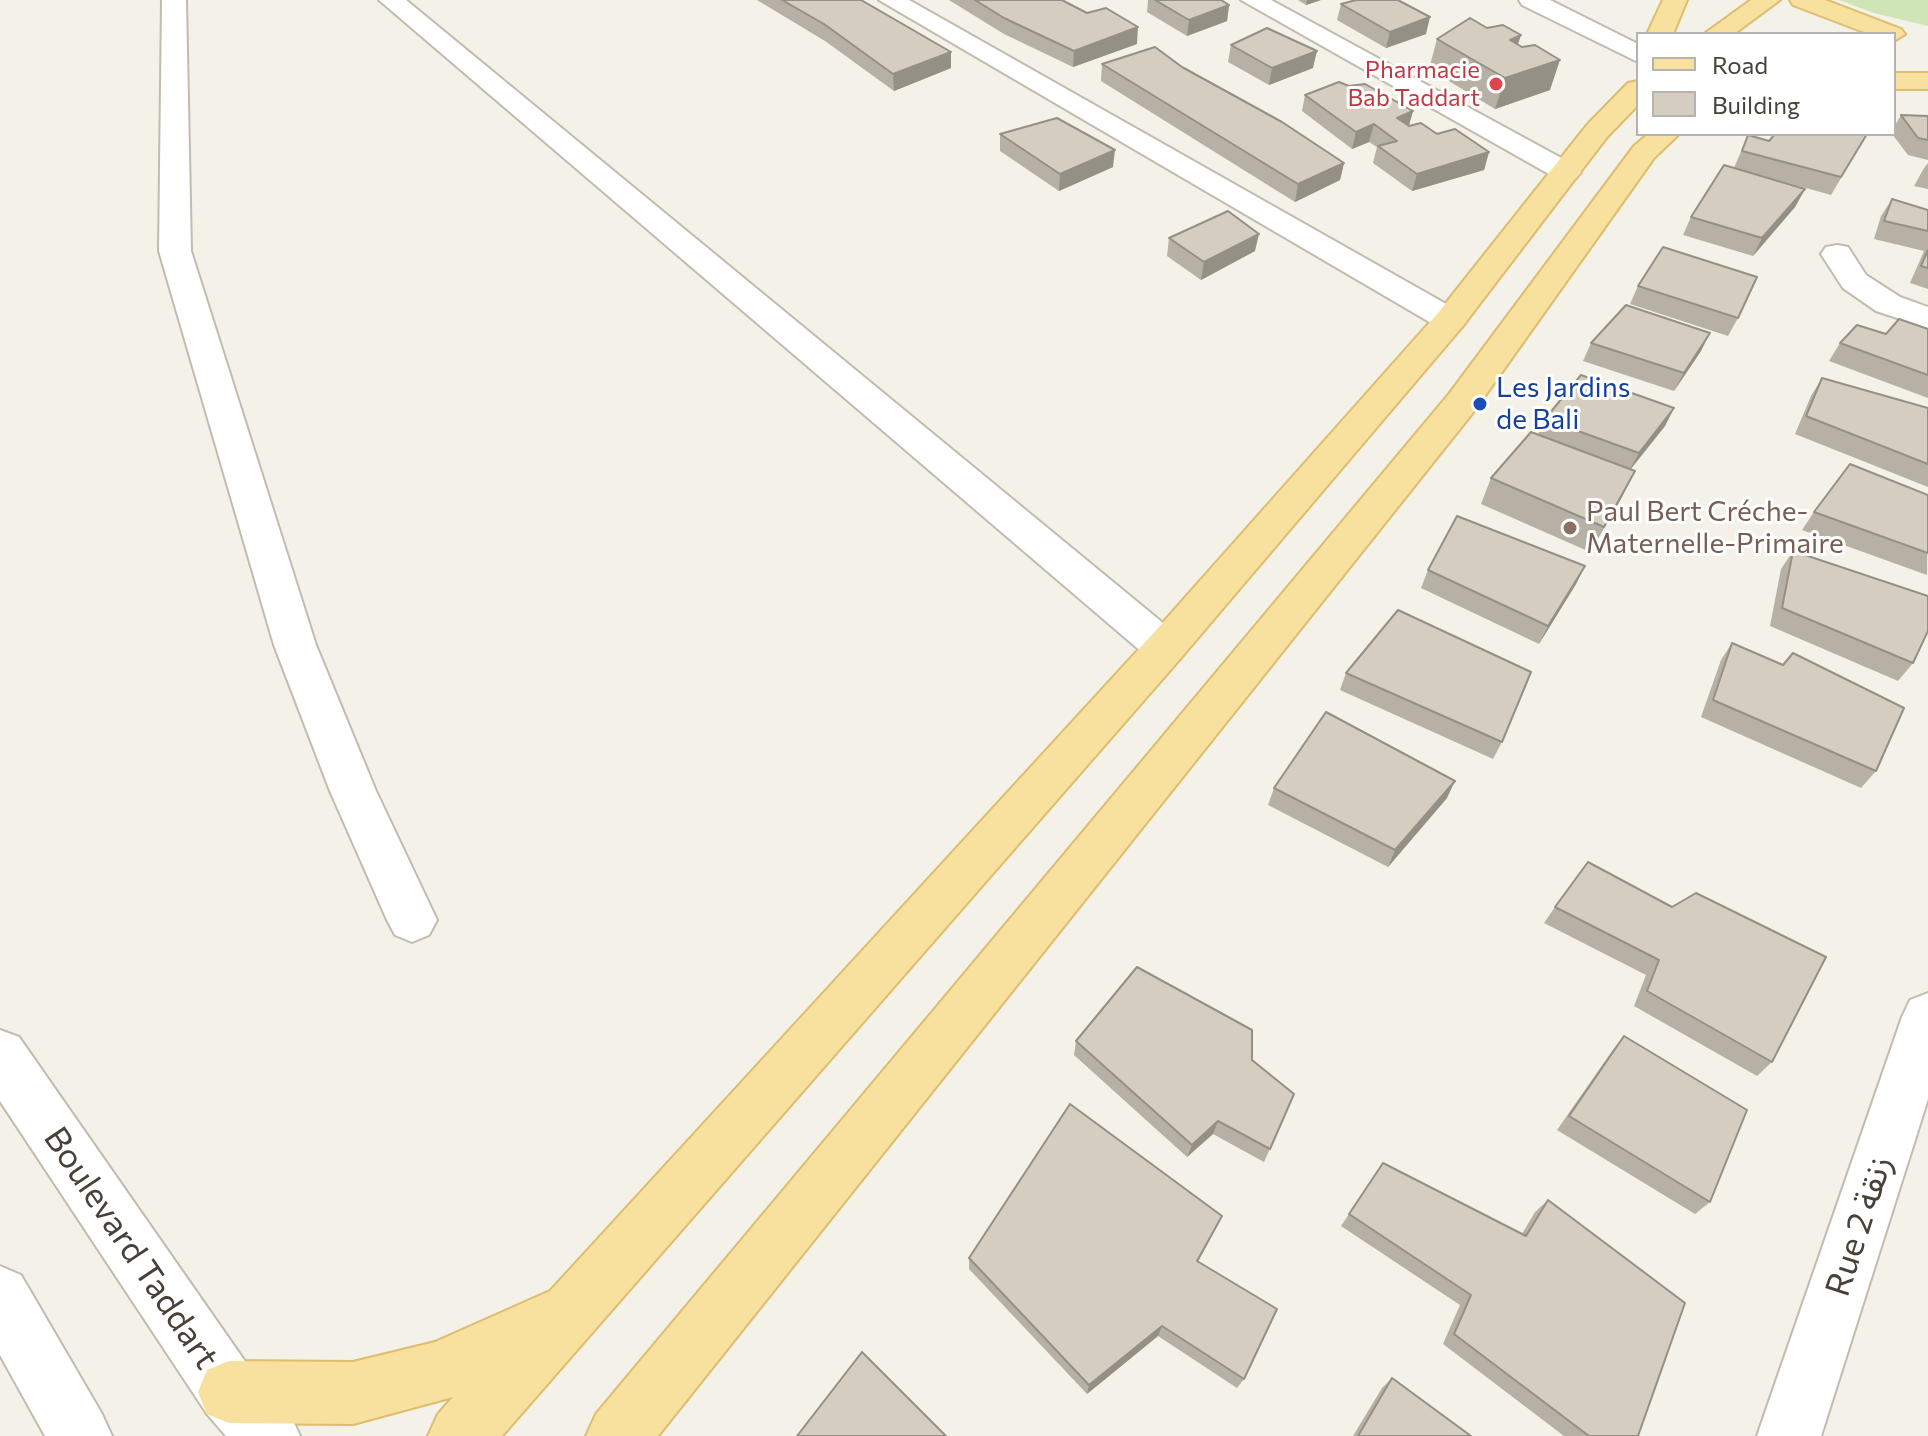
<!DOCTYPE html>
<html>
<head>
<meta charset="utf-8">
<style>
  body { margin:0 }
  #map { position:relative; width:1928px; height:1436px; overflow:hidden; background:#f4f1e9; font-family:Commissioner,sans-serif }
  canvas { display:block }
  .legend { position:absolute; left:1636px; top:32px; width:260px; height:104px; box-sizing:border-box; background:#fff; border:2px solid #b5b3af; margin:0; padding:10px 14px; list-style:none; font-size:24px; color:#474138 }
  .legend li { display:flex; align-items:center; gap:16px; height:40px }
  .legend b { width:40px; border:2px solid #b5b3af }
</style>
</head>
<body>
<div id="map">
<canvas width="1928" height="1436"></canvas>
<ul class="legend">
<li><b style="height:10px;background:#f8e09e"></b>Road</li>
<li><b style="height:22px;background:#d5cdbf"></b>Building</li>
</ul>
</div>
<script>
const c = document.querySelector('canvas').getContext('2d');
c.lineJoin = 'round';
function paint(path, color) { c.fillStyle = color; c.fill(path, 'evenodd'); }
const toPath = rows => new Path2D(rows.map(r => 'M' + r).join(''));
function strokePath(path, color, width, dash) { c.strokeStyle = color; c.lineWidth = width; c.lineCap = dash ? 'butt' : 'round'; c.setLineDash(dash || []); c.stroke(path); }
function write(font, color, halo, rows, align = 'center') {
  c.font = font + ' Commissioner,"Noto Sans Arabic",sans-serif'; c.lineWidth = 6; c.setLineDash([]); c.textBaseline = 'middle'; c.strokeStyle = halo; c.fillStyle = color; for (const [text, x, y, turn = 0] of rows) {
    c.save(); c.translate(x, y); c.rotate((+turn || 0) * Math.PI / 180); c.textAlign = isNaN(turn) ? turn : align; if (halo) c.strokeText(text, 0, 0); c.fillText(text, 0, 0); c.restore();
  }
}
paint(toPath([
  [1839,0,1928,0,1928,26,1874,13]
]), '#cfe5b5');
const minor = toPath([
  [162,0,186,0,191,251,316,645,376,791,437,920,429,935,412,942,395,935,387,920,330,791,274,645,159,251,162,0],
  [379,0,406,0,1180,637,1186,648,1180,659,1165,664,1150,659,379,0],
  [879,0,909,0,1462,313,1467,320,1462,327,1450,330,1438,327,879,0],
  [1241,0,1271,0,1576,166,1581,172,1576,178,1566,181,1556,178,1241,0],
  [1519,0,1550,0,1638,44,1638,62,1522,5,1519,0],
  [1837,245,1848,247,1866,275,1900,297,1928,307,1928,328,1876,311,1843,288,1821,254,1826,247,1837,245],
  [1928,993,1928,1099,1821,1436,1757,1436,1902,1017,1910,1000,1928,993],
  [0,1030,19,1037,251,1370,290,1414,300,1436,226,1436,207,1414,0,1101,0,1030],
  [0,1266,21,1275,102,1414,112,1436,45,1436,0,1355,0,1266]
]);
const major = toPath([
  [1663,0,1687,0,1673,34,1647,34,1663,0],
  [1751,0,1780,0,1734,34,1704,34,1751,0],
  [1790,0,1825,0,1901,29,1905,34,1894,41,1894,34,1869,34,1793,5,1790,0],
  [1894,73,1928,73,1928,89,1894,89,1894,73],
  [1638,81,1638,105,1607,137,1462,327,1180,659,502,1436,428,1436,438,1414,453,1397,353,1424,229,1423,207,1414,198,1392,207,1370,229,1361,353,1362,435,1342,550,1291,1150,637,1438,313,1587,125,1628,83,1638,81],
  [1648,134,1679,134,1654,158,1475,410,658,1436,586,1436,596,1414,1449,394,1634,146,1648,134]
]);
strokePath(minor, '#c2bbaf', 4);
strokePath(major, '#ddbd6e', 4);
paint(minor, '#fff');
paint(major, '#f8e09e');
paint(toPath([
  [757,0,861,0,951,52,951,68,894,91,825,41],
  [949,0,1062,0,1137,44,1073,67,1004,34],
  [1148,0,1221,0,1229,5,1227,21,1187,36,1147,12],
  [1298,0,1321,0,1306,5],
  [1341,4,1426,34,1386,48,1337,20],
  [1487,28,1518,45,1550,90,1495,109,1429,69,1437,39],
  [1231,45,1313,68,1269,85,1228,62],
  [1102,64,1182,67,1344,163,1340,180,1295,202,1101,81],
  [1305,95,1413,111,1409,126,1437,134,1489,152,1484,170,1412,191,1373,163,1377,147,1369,142,1352,149,1302,111],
  [1901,115,1928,116,1928,160,1908,155,1892,134,1894,134,1894,127],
  [1000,134,1113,167,1059,191,1000,151],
  [1867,134,1831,195,1734,168,1748,135,1769,141],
  [1928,163,1928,189,1914,186,1924,168],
  [1805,189,1795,207,1753,256,1683,235,1691,217],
  [1892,199,1928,210,1928,289,1910,283,1924,251,1874,239,1881,216],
  [1169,238,1255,251,1201,280,1167,256],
  [1638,286,1738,318,1728,336,1630,304],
  [1928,329,1928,398,1829,361,1840,343,1886,334],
  [1591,343,1701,351,1674,391,1583,361],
  [1822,378,1928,408,1928,487,1795,434,1811,396],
  [1674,408,1665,426,1631,469,1622,497,1590,552,1481,504,1491,478,1538,434,1545,419],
  [1928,495,1927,575,1802,530,1814,512],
  [1793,551,1913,663,1898,681,1770,626,1781,569],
  [1585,566,1576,584,1539,644,1421,588,1428,570],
  [1732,643,1876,771,1861,788,1701,717,1721,660],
  [1346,673,1502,742,1493,759,1340,690],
  [1274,788,1447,798,1388,867,1268,805],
  [1555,907,1672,907,1772,1062,1757,1076,1634,1006,1646,975,1544,923],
  [1624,1036,1710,1202,1695,1214,1557,1130,1612,1051],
  [1076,1041,1252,1060,1270,1149,1264,1162,1213,1134,1187,1157,1074,1055],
  [1383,1163,1522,1234,1535,1212,1548,1200,1638,1436,1564,1436,1443,1344,1460,1305,1341,1226],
  [1216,1228,1198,1262,1244,1379,1237,1388,1158,1336,1087,1394,969,1269,969,1258],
  [1392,1378,1471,1436,1353,1436,1382,1388]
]), '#b7b0a4');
paint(toPath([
  [1307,0,1321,0,1306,5],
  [1229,5,1227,21,1187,36,1189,20],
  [1430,17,1426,34,1386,48,1390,32],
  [1138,27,1137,44,1073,67,1074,51],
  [1521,35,1511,66,1510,40],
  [1317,51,1313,68,1269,85,1272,68],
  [951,52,951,68,894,91,893,74],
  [1560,60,1550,90,1495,109,1505,78],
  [1413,111,1408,128,1397,118],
  [1374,124,1369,142,1352,149,1356,132],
  [1115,150,1113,167,1059,191,1060,174],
  [1489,152,1484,170,1412,191,1417,174],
  [1344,163,1340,180,1295,202,1298,184],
  [1805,189,1795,207,1753,256,1762,238],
  [1259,234,1255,251,1201,280,1204,262],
  [1710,333,1701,351,1674,391,1684,373],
  [1674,408,1665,426,1629,471,1639,453],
  [1635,471,1622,497,1590,552,1604,527],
  [1585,566,1576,584,1539,644,1548,626],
  [1455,781,1447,798,1388,867,1395,850],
  [1218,1121,1213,1134,1187,1157,1192,1145],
  [1162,1326,1158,1336,1087,1394,1089,1385]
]), '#959086');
const building = toPath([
  [782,0,861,0,951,52,893,74,824,24,782,0],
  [975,0,1062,0,1087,13,1106,8,1138,27,1074,51,1004,18,975,0],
  [1155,0,1221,0,1229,5,1189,20,1155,0],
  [1356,0,1398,0,1430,17,1390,32,1341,4,1356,0],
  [1470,18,1487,28,1503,25,1521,35,1510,40,1522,47,1535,45,1560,60,1505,78,1437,39,1470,18],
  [1267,28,1317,51,1272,68,1231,45,1267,28],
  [1155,47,1182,67,1282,122,1344,163,1298,184,1102,64,1155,47],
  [1339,82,1349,86,1365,84,1413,111,1397,118,1409,126,1421,123,1437,134,1455,129,1489,152,1417,174,1378,146,1397,141,1374,124,1356,132,1305,95,1339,82],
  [1901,115,1928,116,1928,140,1918,138,1901,115],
  [1057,118,1115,150,1060,174,1000,134,1057,118],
  [1775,134,1867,134,1841,177,1742,151,1748,135,1769,141,1775,134],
  [1724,165,1805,189,1762,238,1691,217,1724,165],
  [1892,199,1928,210,1928,231,1884,221,1892,199],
  [1228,211,1259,234,1204,262,1169,238,1228,211],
  [1663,247,1757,277,1738,318,1638,286,1663,247],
  [1928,250,1928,268,1921,266,1928,250],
  [1626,305,1710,333,1684,373,1591,343,1626,305],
  [1899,319,1928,329,1928,375,1840,343,1857,325,1886,334,1899,319],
  [1581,375,1674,408,1639,453,1545,419,1581,375],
  [1822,378,1928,408,1928,464,1806,416,1822,378],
  [1531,432,1635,471,1604,527,1491,478,1531,432],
  [1850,464,1928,495,1928,553,1814,512,1850,464],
  [1457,516,1585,566,1548,626,1428,570,1457,516],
  [1793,551,1928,596,1928,631,1913,663,1782,608,1793,551],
  [1398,610,1531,672,1502,742,1346,673,1398,610],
  [1732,643,1783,665,1793,653,1904,708,1876,771,1713,700,1732,643],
  [1326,712,1455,781,1395,850,1274,788,1326,712],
  [1588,862,1672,907,1696,893,1826,957,1772,1062,1647,991,1659,960,1555,907,1588,862],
  [1137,967,1252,1030,1252,1060,1294,1094,1270,1149,1218,1121,1192,1145,1076,1041,1137,967],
  [1624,1036,1747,1110,1710,1202,1569,1116,1624,1036],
  [1070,1104,1222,1216,1197,1261,1277,1309,1244,1379,1162,1326,1089,1385,969,1258,1070,1104],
  [1383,1163,1526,1236,1548,1200,1685,1303,1638,1436,1589,1436,1454,1334,1471,1295,1349,1214,1383,1163],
  [862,1352,946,1436,797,1436,862,1352],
  [1392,1378,1471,1436,1358,1436,1392,1378]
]);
paint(building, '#d5cdbf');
strokePath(building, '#959086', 2);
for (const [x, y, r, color] of [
  [1496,84,8,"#e0444e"],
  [1480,404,8,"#1a4fb4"],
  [1570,528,8,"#8d6e63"]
]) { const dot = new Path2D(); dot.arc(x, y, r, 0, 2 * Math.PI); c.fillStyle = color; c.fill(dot); strokePath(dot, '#fff', 3); }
write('24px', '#be3a42', '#fff', [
  ["Pharmacie",1480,70],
  ["Bab Taddart",1480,98]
], 'right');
write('28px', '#164399', '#fff', [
  ["Les Jardins",1496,388],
  ["de Bali",1496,420]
], 'left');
write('28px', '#785e54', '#fff', [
  ["Paul Bert Créche-",1586,512],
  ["Maternelle-Primaire",1586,544]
], 'left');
write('34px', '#474138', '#fff', [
  ["Rue 2 زنقة",1859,1226,-72],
  ["Boulevard Taddart",131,1248,56]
]);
</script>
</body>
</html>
